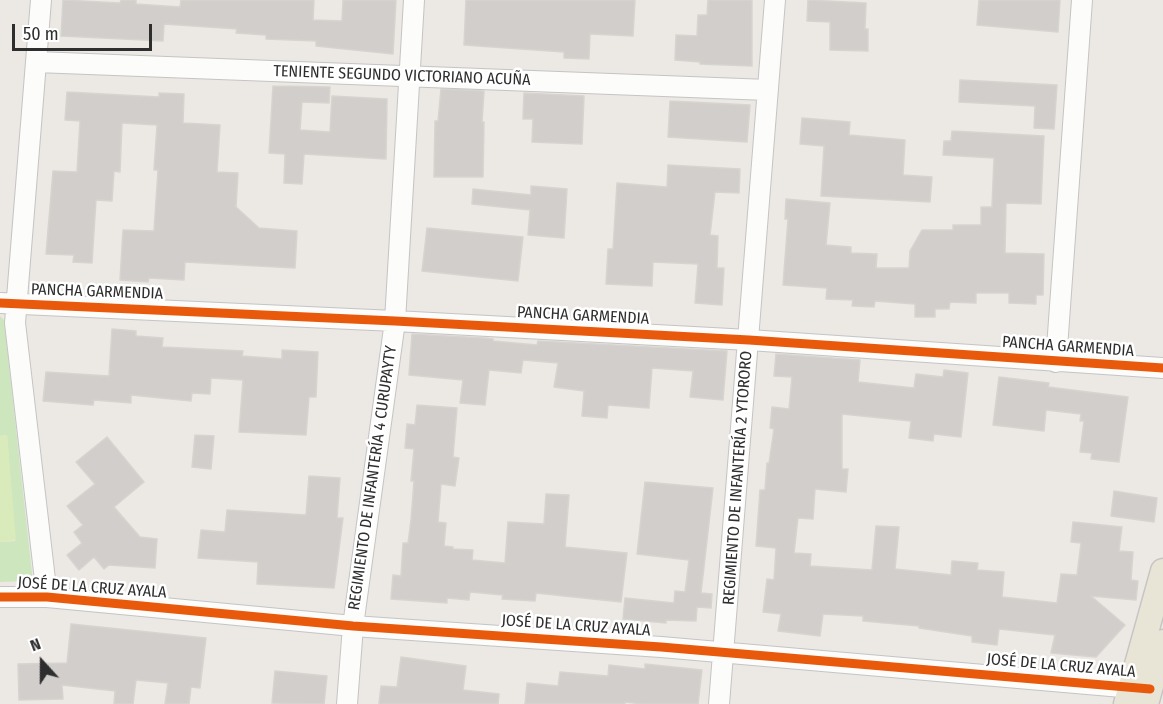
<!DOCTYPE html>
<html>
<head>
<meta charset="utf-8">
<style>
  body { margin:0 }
  #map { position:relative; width:1163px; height:704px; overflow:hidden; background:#ece8e4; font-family:"Fira Sans Condensed",sans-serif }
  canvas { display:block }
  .north { position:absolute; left:12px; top:632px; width:60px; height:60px; -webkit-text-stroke:4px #fff; paint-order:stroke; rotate:339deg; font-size:16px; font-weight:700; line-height:24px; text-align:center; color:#2e2e2e }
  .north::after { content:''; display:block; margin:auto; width:21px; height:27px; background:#2e2e2e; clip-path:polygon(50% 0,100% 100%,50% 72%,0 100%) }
  .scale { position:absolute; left:12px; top:24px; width:140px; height:27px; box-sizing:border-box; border:3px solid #2e2e2e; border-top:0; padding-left:8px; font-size:18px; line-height:21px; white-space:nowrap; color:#2e2e2e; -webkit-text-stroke:4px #fff; paint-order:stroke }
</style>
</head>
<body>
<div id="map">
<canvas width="1163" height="704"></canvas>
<div class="north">N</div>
<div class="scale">50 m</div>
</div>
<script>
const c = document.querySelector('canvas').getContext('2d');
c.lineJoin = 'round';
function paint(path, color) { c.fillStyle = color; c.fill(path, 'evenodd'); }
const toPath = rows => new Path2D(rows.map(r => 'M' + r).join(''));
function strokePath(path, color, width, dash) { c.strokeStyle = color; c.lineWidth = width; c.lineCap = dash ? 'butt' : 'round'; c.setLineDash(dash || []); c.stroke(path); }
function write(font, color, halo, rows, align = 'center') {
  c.font = font + ' "Fira Sans Condensed",sans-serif'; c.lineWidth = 5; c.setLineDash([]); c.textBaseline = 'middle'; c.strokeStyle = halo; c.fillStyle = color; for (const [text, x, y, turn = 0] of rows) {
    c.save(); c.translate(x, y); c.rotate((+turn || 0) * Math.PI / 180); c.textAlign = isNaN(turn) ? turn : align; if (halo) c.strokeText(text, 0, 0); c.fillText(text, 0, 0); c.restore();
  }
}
paint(toPath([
  [0,316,4,320,32,573,32,576,25,581,0,582,0,542,15,541,7,435,0,436]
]), '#cee6be');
paint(toPath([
  [7,435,16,540,0,542,0,436]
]), '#d9eabb');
const building = toPath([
  [63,0,120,3,121,0,136,0,136,4,180,7,181,0,314,0,313,20,342,21,343,0,396,0,393,54,316,46,316,41,266,39,266,35,236,33,237,29,164,24,163,41,61,36,63,0],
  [466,0,635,0,633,36,590,34,589,59,564,58,564,52,464,45,466,0],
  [708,0,752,0,752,66,700,64,700,62,675,60,676,35,697,36,698,15,707,15,708,0],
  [808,0,866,3,865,29,868,29,868,51,830,50,830,22,807,21,808,0],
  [979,0,1060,0,1058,32,977,25,979,0],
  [960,80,1057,85,1054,129,1034,128,1035,106,959,102,960,80],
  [273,86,330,87,329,103,302,102,300,130,330,132,332,96,387,99,386,159,304,154,302,184,284,183,285,154,269,153,273,86],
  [441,89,484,91,482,122,484,122,483,177,434,177,435,121,438,121,441,89],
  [67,92,159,97,159,93,184,94,183,123,220,125,217,172,238,173,236,207,259,228,297,231,295,268,185,262,184,280,149,278,148,282,120,280,123,230,154,231,158,170,154,170,157,125,122,123,120,172,114,171,112,201,96,200,92,263,73,262,74,255,46,254,53,171,77,172,80,121,65,120,67,92],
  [524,93,584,96,582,144,532,142,533,119,523,119,524,93],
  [670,101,750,105,747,142,668,137,670,101],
  [802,118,850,122,849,135,905,140,903,175,932,177,930,202,821,196,824,146,800,144,802,118],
  [952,131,1044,136,1041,204,1006,203,1005,253,1044,254,1043,295,1036,295,1036,304,1009,303,1009,293,976,293,976,303,950,302,949,309,935,309,935,317,915,317,915,304,875,301,874,307,852,306,853,300,826,299,827,288,783,285,788,219,785,219,786,199,830,203,826,245,851,247,851,253,877,254,876,268,909,268,910,251,922,230,953,230,953,225,981,225,981,207,992,207,994,158,943,155,944,141,951,141,952,131],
  [668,165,740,169,739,193,715,192,710,235,718,236,717,268,724,268,722,305,695,303,698,264,653,262,652,286,606,284,608,249,613,249,617,183,667,187,668,165],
  [531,186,567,189,564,238,528,235,530,210,472,204,473,189,531,195,531,186],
  [427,228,523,237,518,281,422,271,427,228],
  [112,329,136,331,136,336,163,338,162,347,243,351,242,356,282,359,282,350,318,352,316,397,309,397,306,435,239,432,243,380,211,378,210,394,192,393,191,401,131,395,131,403,94,400,93,405,43,401,46,372,109,376,112,329],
  [412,334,484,338,493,339,493,341,537,345,538,341,727,351,723,400,690,397,693,371,652,368,649,408,608,405,607,418,582,416,584,391,554,387,558,363,523,360,521,373,489,370,485,405,460,403,463,380,409,375,412,334],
  [776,354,860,360,858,382,914,388,916,374,943,377,944,370,968,373,961,437,934,434,933,441,909,438,911,421,842,414,842,469,848,469,846,492,815,489,813,519,798,518,794,553,811,554,810,566,872,570,876,526,899,527,895,569,951,575,952,561,978,563,977,570,1004,572,1002,597,1057,603,1061,574,1077,575,1081,543,1071,542,1073,522,1122,527,1119,551,1133,552,1131,580,1138,581,1136,600,1091,596,1125,625,1096,657,1051,653,1055,635,999,629,997,645,972,642,972,636,919,628,919,626,863,621,863,616,823,614,820,636,778,631,781,614,763,612,767,579,774,580,776,548,756,546,760,490,765,490,767,463,769,463,774,429,770,428,772,407,789,409,792,377,774,376,776,354],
  [999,377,1049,383,1048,387,1128,397,1119,462,1091,459,1092,453,1080,452,1084,421,1080,421,1081,414,1046,410,1044,431,993,425,999,377],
  [417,405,457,408,453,457,459,458,455,486,441,484,438,522,446,523,444,546,453,547,453,549,473,550,472,560,505,563,508,522,544,524,546,494,569,495,565,547,627,553,621,602,536,593,535,601,502,599,503,595,470,592,469,600,447,598,447,603,391,599,393,575,401,576,403,543,408,543,411,520,414,481,411,481,414,449,405,448,407,424,415,425,417,405],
  [195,435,214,436,211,469,192,467,195,435],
  [107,437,144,482,114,507,140,537,157,539,155,568,109,565,104,569,94,557,79,570,67,555,82,543,74,532,83,525,67,506,95,484,76,462,107,437],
  [309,476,340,478,337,518,343,518,334,588,257,584,258,562,198,558,201,530,225,532,227,510,306,515,309,476],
  [645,482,713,488,701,593,712,594,711,608,697,607,696,621,666,620,666,623,623,619,625,598,674,603,675,591,685,592,689,560,637,554,645,482],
  [1114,491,1157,498,1154,522,1111,516,1114,491],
  [71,624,206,638,200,688,191,687,189,704,165,704,168,683,136,680,133,704,114,704,115,691,62,685,63,699,19,700,18,664,67,663,71,624],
  [401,657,466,666,463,690,499,694,498,704,379,704,381,686,397,687,401,657],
  [645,664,702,670,698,704,643,704,625,702,625,704,525,704,527,683,558,686,560,672,608,676,609,665,645,669,645,664],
  [275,671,327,676,324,704,272,703,275,671]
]);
paint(building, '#d1cecb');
strokePath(building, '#d7d4d0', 1.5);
const minor = toPath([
  [41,0,15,323,47,597],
  [36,62,768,90],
  [0,303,395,321,749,340,1163,368],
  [1056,362,1082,0],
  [0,597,47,597,353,626,661,647,1145,689],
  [347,704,353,626,395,321,414,0],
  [719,704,775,0]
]);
const major = toPath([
  [1126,704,1163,571],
  [1146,704,1163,642]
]);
strokePath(minor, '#c5c4c5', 22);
strokePath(major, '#c6c5c4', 27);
strokePath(minor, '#fcfcfb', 20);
strokePath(major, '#e8e4d6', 24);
strokePath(toPath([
  [0,303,395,321,749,340,1163,368],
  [0,597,47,597,353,626,661,647,1150,689]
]), '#e8590c', 9);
write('16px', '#2e2e2e', '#fff', [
  ["TENIENTE SEGUNDO VICTORIANO ACUÑA",402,76,2],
  ["PANCHA GARMENDIA",97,292,2],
  ["PANCHA GARMENDIA",583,316,3],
  ["PANCHA GARMENDIA",1068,347,4],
  ["REGIMIENTO DE INFANTERÍA 4 CURUPAYTY",373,478,-82],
  ["REGIMIENTO DE INFANTERÍA 2 YTORORO",738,478,-86],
  ["JOSÉ DE LA CRUZ AYALA",92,588,4],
  ["JOSÉ DE LA CRUZ AYALA",576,626,4],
  ["JOSÉ DE LA CRUZ AYALA",1061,666,5]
]);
</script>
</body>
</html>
